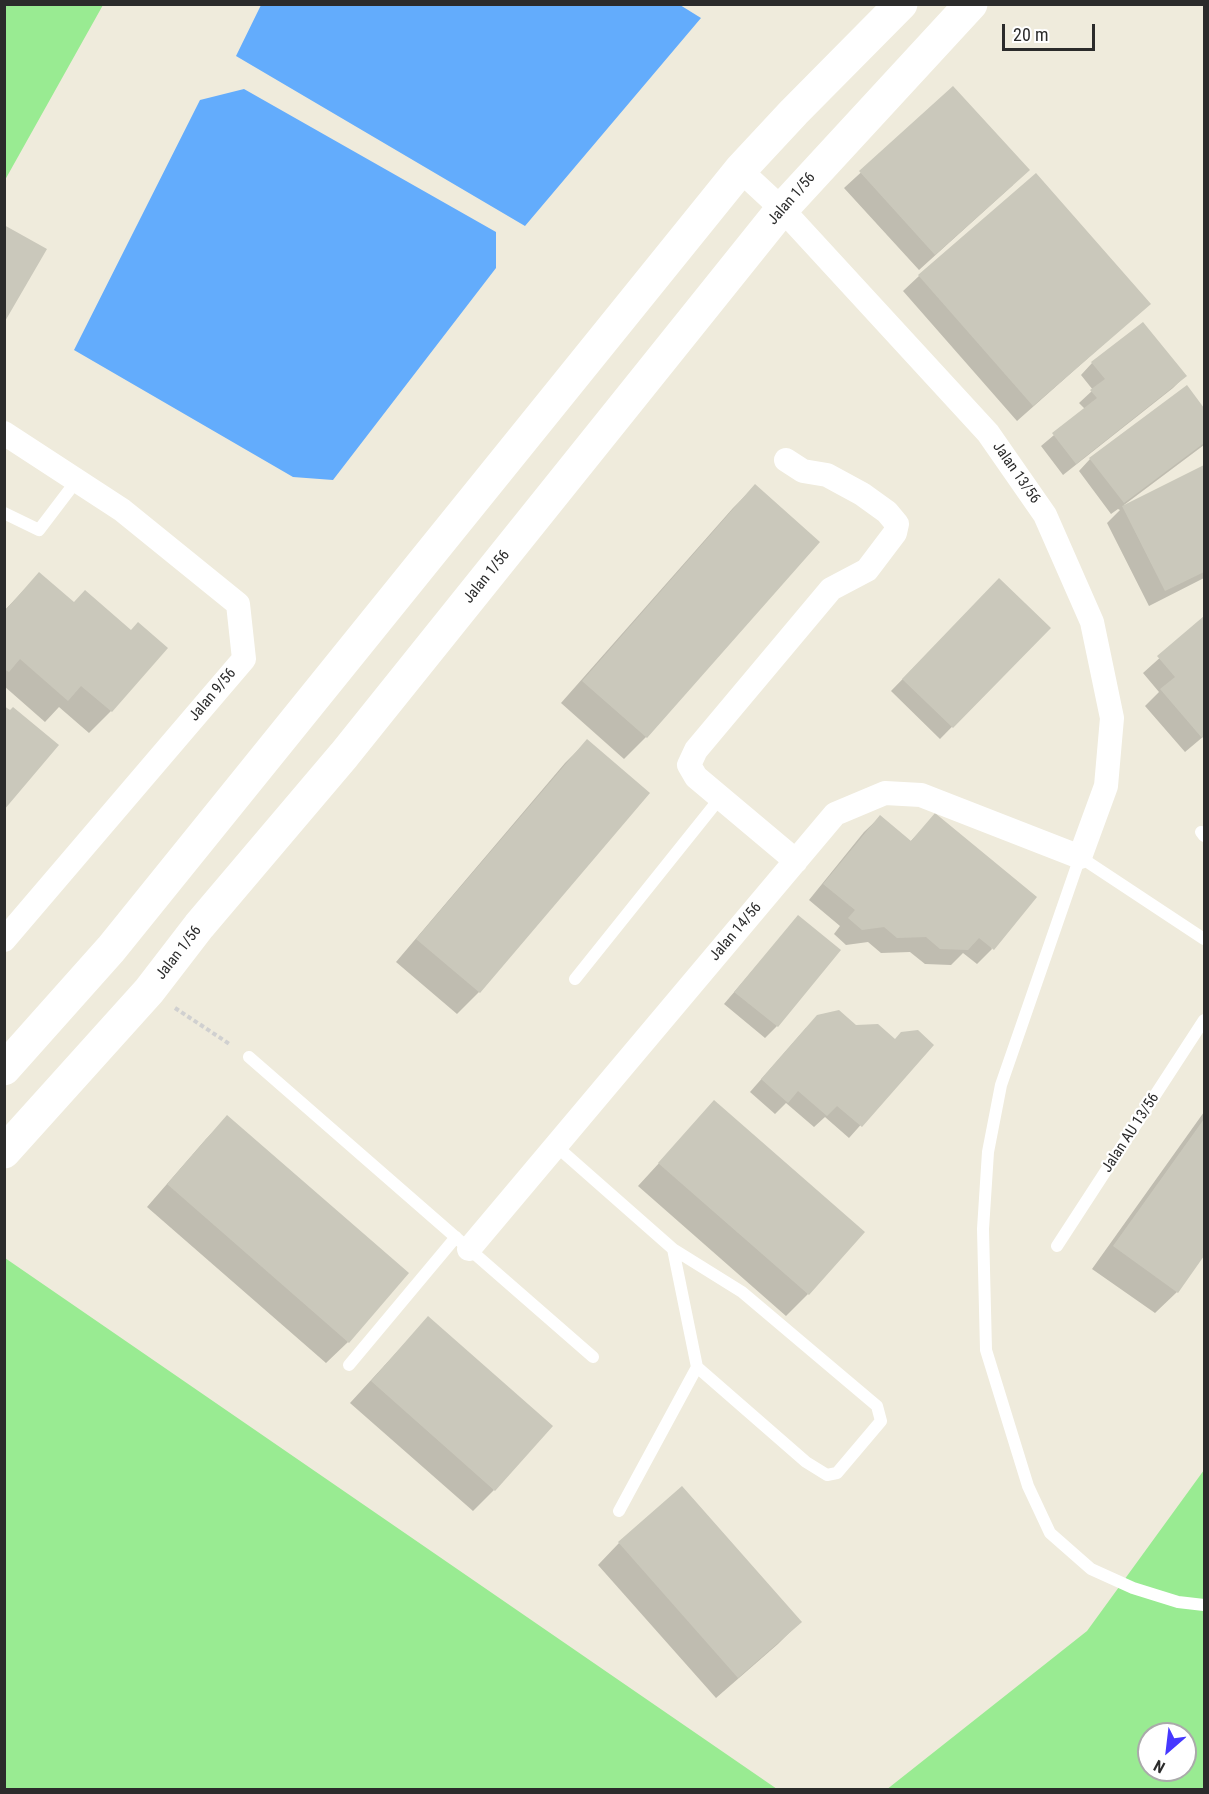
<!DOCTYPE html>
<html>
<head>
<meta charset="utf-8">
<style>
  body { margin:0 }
  #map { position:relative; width:1209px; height:1794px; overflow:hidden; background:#efebdc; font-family:"Roboto Condensed",sans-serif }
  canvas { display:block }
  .frame { position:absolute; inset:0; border:6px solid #2b2b2b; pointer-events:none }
  .north { position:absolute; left:1137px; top:1722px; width:60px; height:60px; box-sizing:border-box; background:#fff; border:2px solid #aaa; border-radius:50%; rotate:208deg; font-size:16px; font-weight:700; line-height:24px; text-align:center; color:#2b2b2b }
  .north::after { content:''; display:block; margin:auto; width:21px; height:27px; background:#4638ff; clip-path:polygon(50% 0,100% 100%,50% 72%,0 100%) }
  .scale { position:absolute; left:1002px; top:24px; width:93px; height:27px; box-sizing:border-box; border:3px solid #2b2b2b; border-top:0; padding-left:8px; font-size:18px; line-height:21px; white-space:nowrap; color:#2b2b2b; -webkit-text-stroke:4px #fff; paint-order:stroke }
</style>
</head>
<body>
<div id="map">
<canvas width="1209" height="1794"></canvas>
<div class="frame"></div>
<div class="north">N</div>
<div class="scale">20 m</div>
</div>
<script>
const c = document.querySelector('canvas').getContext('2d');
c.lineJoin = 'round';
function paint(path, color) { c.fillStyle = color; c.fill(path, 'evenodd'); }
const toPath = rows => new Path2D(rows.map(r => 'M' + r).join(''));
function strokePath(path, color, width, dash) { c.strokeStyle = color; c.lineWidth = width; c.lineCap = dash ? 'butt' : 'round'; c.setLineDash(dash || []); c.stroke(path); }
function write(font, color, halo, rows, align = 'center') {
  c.font = font + ' "Roboto Condensed",sans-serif'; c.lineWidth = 4.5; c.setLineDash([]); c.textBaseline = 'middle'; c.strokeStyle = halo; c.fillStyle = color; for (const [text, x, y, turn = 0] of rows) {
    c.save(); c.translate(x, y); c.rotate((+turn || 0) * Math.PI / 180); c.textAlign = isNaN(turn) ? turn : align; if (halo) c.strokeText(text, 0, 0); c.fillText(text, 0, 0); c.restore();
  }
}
paint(toPath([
  [5,4,103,5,5,180,4,5],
  [4,1258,5,1258,777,1789,5,1789],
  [1204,1470,1204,1789,886,1790,1087,1631],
  [1149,1734,1185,1734,1185,1770,1149,1770]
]), '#99eb92');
paint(toPath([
  [680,5,701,18,525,226,236,56,261,5],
  [244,89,496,232,496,268,333,480,293,477,74,350,200,100]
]), '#63acfc');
paint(toPath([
  [953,88,1013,185,919,270,844,188],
  [919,276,1149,304,1017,421,903,291],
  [1092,363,1185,376,1173,388,1063,475,1041,446,1085,409,1079,403,1093,390,1081,375],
  [1187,387,1204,411,1204,445,1124,505,1125,506,1204,467,1204,578,1149,606,1107,523,1120,510,1118,509,1111,514,1079,471,1090,459],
  [755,486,646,737,624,759,561,703,733,508],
  [39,574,74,603,166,648,111,711,89,733,59,707,45,722,4,686,4,611],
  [999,580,1049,628,940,739,891,691],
  [1204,618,1204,736,1185,752,1145,706,1159,692,1143,673],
  [587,741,648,793,479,992,457,1014,396,962,565,763],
  [935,815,992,949,977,964,963,953,951,965,925,964,910,952,881,953,868,942,846,945,834,934,840,926,809,900,864,832,880,817,910,842],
  [798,917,777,1026,765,1038,724,1004],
  [855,1027,895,1041,932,1045,849,1138,825,1117,814,1127,786,1103,775,1114,750,1092,806,1028],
  [715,1102,808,1294,786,1316,638,1186],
  [1204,1112,1204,1254,1177,1292,1155,1313,1092,1269],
  [228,1117,348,1342,326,1363,147,1207,206,1139],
  [428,1318,494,1490,473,1511,350,1403],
  [619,1543,800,1622,778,1644,716,1698,598,1565]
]), '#0003');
paint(toPath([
  [953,86,1030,170,935,255,859,171],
  [1036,173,1151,304,1033,406,918,275],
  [4,225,47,249,4,323],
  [1143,322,1187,376,1076,464,1052,433,1097,398,1090,390,1105,379,1091,362],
  [1187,385,1204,408,1204,443,1124,503,1089,458],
  [1204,465,1204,572,1165,591,1122,506],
  [755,484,820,542,647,738,582,681],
  [39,572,74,602,85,590,131,630,138,622,168,648,112,712,81,686,68,701,20,659,9,672,4,669,4,612],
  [999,578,1051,628,953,728,902,679],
  [1204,616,1204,735,1202,738,1160,689,1175,677,1157,656],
  [4,706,10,710,13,707,59,745,4,810],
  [587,739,650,793,480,993,416,939],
  [935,813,1037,897,994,950,979,938,968,950,940,949,926,937,897,938,884,927,862,930,848,918,855,910,823,884,880,815,911,841],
  [798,915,841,950,778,1027,734,992],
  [839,1010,856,1025,878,1024,895,1039,901,1032,918,1030,934,1045,862,1127,837,1106,827,1116,798,1091,788,1103,761,1079,817,1015],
  [714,1100,865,1232,809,1295,658,1163],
  [227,1115,409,1273,349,1343,167,1184],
  [1204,1119,1204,1256,1178,1293,1113,1246],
  [428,1316,553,1426,495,1491,371,1381],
  [682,1486,802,1622,738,1678,618,1542]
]), '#cac8bb');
strokePath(toPath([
  [175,1008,231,1045]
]), '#d0d0d0', 4, [4.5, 3]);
strokePath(toPath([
  [4,513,39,530,77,480],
  [1201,832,1204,836],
  [1204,939,1080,857,1001,1085,988,1152,983,1229,986,1350,1028,1486,1050,1533,1091,1569,1133,1588,1178,1602,1204,1605],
  [575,979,720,798],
  [249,1057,593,1357],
  [556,1146,673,1249,697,1367,619,1511],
  [1057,1246,1204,1020],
  [673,1249,742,1292,877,1406,881,1421,837,1473,827,1475,806,1462,697,1367],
  [349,1365,456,1237]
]), '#fff', 12);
strokePath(toPath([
  [4,433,122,510,238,604,244,659,4,940],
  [786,460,803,471,827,475,862,494,887,512,897,524,895,533,867,570,831,589,696,750,689,765,696,777,796,861],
  [469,1249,835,814,885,793,921,795,1080,857,1106,786,1112,718,1092,622,1045,515,988,433,782,209,740,170]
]), '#fff', 24);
strokePath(toPath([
  [4,1069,111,949,740,170,794,112,901,4],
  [4,1152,149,991,199,926,344,755,782,209,971,4]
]), '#fff', 33);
write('15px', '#2b2b2b', '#fff', [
  ["Jalan 1/56",792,199,-49],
  ["Jalan 13/56",1016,473,55],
  ["Jalan 1/56",487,577,-51],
  ["Jalan 9/56",213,695,-50],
  ["Jalan 14/56",736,932,-50],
  ["Jalan 1/56",179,953,-52],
  ["Jalan AU 13/56",1131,1133,-57]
]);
</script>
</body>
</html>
